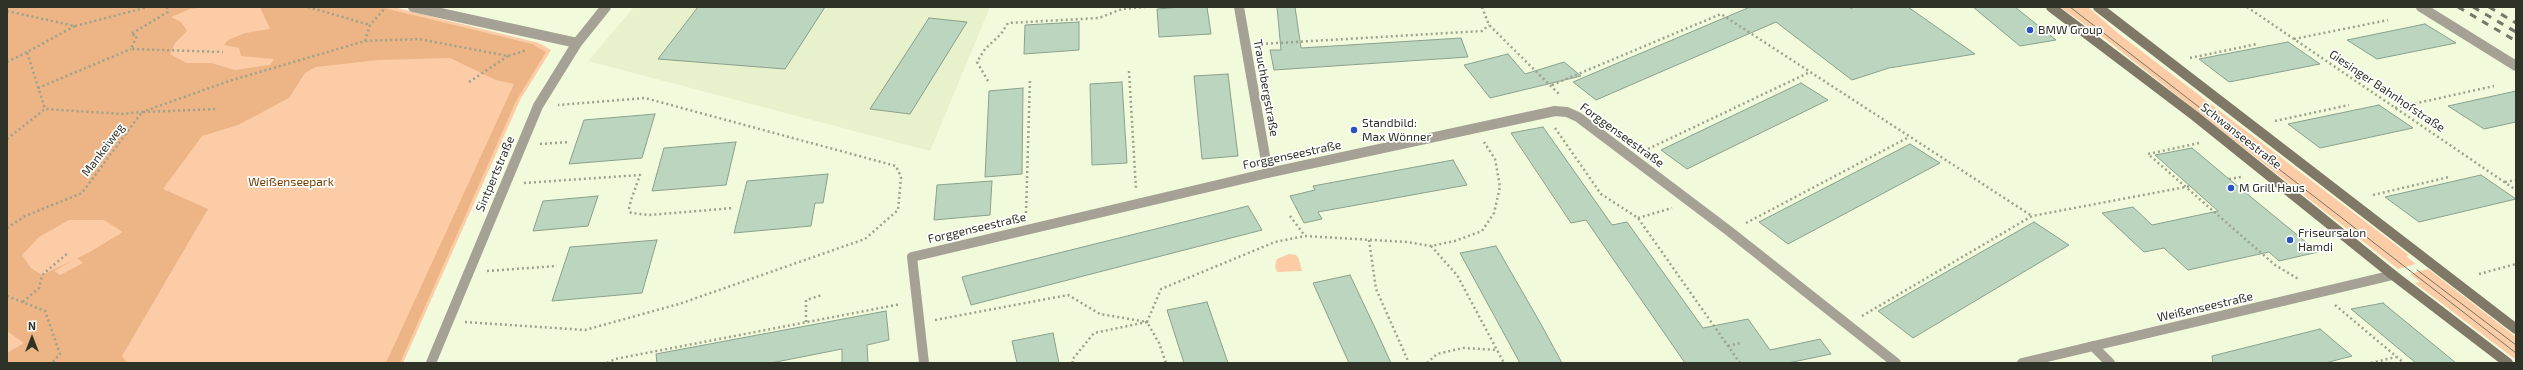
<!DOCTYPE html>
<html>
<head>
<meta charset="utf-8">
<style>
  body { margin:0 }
  #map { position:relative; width:2523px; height:370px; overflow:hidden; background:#f2fadc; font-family:"Exo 2",sans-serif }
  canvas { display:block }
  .frame { position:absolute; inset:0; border:8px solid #2f3227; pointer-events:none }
  .north { position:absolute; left:12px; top:318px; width:40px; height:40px; -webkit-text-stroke:3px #fff; paint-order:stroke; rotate:0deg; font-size:11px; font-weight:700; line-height:16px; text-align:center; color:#2f3227 }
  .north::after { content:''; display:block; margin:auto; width:14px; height:18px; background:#2f3227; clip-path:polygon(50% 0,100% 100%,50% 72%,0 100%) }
</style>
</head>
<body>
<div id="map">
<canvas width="2523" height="370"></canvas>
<div class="frame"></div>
<div class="north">N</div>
</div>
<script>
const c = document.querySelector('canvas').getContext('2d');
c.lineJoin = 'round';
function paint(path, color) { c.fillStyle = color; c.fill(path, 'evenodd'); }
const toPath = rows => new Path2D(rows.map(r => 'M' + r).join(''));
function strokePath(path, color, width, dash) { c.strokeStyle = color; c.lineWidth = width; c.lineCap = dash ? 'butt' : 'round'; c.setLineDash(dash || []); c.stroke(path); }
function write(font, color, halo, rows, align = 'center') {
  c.font = font + ' "Exo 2",sans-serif'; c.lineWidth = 3.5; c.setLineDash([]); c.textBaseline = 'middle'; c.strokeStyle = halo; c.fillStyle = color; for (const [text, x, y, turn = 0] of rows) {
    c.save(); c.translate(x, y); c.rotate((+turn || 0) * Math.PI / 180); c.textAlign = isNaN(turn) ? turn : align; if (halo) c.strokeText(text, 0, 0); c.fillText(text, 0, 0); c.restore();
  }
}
paint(toPath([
  [634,7,990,7,930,151,588,61]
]), '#e7f1cc');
paint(toPath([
  [7,7,393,7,539,43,551,50,520,100,403,363,7,363],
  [2060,7,2088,7,2119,34,2409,255,2406,256,2416,264,2398,269,2104,38],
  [1289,254,1296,255,1299,259,1302,271,1277,272,1275,266,1277,259],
  [2428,269,2516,337,2516,360,2415,283,2420,282,2410,274]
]), '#fbcca6');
paint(toPath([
  [7,7,204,7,190,9,171,17,181,22,187,31,175,43,170,54,186,63,211,63,235,70,270,65,274,59,241,56,239,48,224,45,228,40,245,33,270,29,260,7,380,7,532,44,546,52,516,101,400,363,386,363,514,84,496,80,450,58,379,60,316,67,305,73,289,98,238,125,202,136,163,189,208,209,122,356,127,363,7,363,7,353,24,343,7,331],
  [69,220,104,220,123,232,88,253,42,275,31,268,22,255,39,237],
  [77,258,83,263,60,275,54,271]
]), '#edb485');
const building = toPath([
  [698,7,825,7,785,69,658,59,698,7],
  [1182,7,1207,7,1211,34,1159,37,1157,9,1182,7],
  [1277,7,1295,7,1301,48,1461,38,1468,57,1274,70,1270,50,1281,50,1277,7],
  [1750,7,1908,7,1975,54,1889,68,1852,80,1776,22,1596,100,1573,82,1750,7],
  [1973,7,2015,7,2056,40,2020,46,1973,7],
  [929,18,967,22,910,114,870,109,929,18],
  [1079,22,1079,50,1024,54,1025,25,1079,22],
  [2425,24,2456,43,2377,59,2347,40,2425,24],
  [2288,42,2320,64,2229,82,2199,59,2288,42],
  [1508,54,1525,74,1564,62,1581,76,1490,98,1464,65,1508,54],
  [1228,74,1238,156,1202,159,1194,76,1228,74],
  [1122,82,1127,163,1092,165,1090,84,1122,82],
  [1801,83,1828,100,1687,169,1661,150,1801,83],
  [1023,88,1022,174,985,177,989,91,1023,88],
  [2516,91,2516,122,2484,129,2448,106,2516,91],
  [2379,105,2413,128,2320,148,2288,124,2379,105],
  [655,114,642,158,569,164,584,120,655,114],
  [1543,127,1612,225,1627,222,1703,328,1748,319,1770,350,1820,339,1831,354,1788,363,1685,363,1586,220,1571,223,1511,133,1543,127],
  [736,142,726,185,652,191,664,148,736,142],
  [1910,144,1940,163,1788,244,1759,222,1910,144],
  [2192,148,2229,179,2318,252,2279,261,2269,252,2188,270,2164,248,2144,252,2102,213,2133,207,2152,225,2218,211,2155,155,2192,148],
  [1453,160,1467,185,1318,212,1322,219,1304,223,1290,196,1315,190,1313,186,1453,160],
  [828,174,823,203,815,203,811,226,734,233,747,181,828,174],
  [2481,175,2516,199,2419,222,2385,197,2481,175],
  [992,181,990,215,934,220,937,185,992,181],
  [598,196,588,226,533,231,543,201,598,196],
  [1248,206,1262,230,971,305,962,277,1248,206],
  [2034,222,2069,245,1913,338,1878,311,2034,222],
  [657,240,642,293,552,301,570,247,657,240],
  [1496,246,1542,326,1562,363,1520,363,1460,253,1496,246],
  [1350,275,1376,330,1391,363,1349,363,1313,283,1350,275],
  [1207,302,1228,363,1184,363,1167,310,1207,302],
  [2383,303,2456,363,2416,363,2351,309,2383,303],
  [886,311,889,340,867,345,868,363,842,363,842,349,771,363,657,363,656,354,886,311],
  [2320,329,2352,356,2325,363,2213,363,2212,356,2320,329],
  [1053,333,1059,363,1017,363,1012,341,1053,333]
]);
paint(building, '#bcd5bf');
strokePath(building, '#89a18c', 1);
strokePath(toPath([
  [167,7,168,12,131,34,137,36,131,49,223,52],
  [308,7,370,25],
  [1482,7,1489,25,1560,95],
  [1851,7,1853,9],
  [2247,7,2516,190],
  [7,11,75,26,27,52,45,109],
  [75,26,148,7],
  [2294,39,2388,20],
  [365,41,370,25,386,7],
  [1261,44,1482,31,1489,25],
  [2190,58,2257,44],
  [7,62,27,52],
  [1129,71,1136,189],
  [988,81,977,62,985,49,1001,34,1008,23,1099,18,1122,9,1145,7],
  [469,82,508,56],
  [1552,85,1721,14,2032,216],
  [38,88,131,49],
  [2395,108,2494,86],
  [2275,121,2349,105],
  [1555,128,1601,194,1638,218,1740,363],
  [7,139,45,109,122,114,142,112,229,81,365,41,419,39,508,56,527,50],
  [2199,143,2148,154,2275,265,2300,280],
  [540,144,569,142],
  [1648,149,1810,72],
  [2229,179,2241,177],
  [2505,182,2516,180],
  [524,183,640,175,631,200,629,209,631,213,649,215,733,208],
  [2373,195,2449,177],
  [1026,213,1030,78],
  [1290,216,1305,236,1407,242,1431,246,1455,241,1482,231,1494,213,1500,187,1495,159,1484,142],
  [1638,218,1672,208],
  [1746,223,1909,137],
  [7,228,25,216,82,193,142,112,218,109],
  [1369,240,1376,289,1409,363],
  [1431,246,1457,275,1504,363],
  [487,271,557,266],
  [2479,274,2516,264],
  [7,296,45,311,60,354,52,363],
  [23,302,39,288,42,275,68,253],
  [2335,305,2404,363],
  [1862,316,2032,216,2191,186],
  [935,320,1068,295,1100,314,1147,322,1161,289,1275,242,1305,236],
  [465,322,585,330,679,304,865,239,898,210,901,177,896,166,645,98,558,105],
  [806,322,806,300,822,295],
  [1728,346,1740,343],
  [607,363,615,359,901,304],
  [1073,363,1072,360,1094,333,1147,322,1159,343,1166,363],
  [1427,363,1437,354,1463,348,1497,350],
  [2371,363,2396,357]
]), '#9ca28c', 2.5, [2, 3]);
strokePath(toPath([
  [413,7,577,43],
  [1239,7,1268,173],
  [2421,7,2516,66],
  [2093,346,2110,363],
  [431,363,538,106,577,43,606,7],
  [924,363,912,257,1268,173,1555,111,1567,112,1578,117,1729,231,1896,363],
  [2022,363,2393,275]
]), '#a5a195', 10);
strokePath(toPath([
  [2051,7,2195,116,2393,275,2508,363],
  [2098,7,2516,329]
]), '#7f7867', 10);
strokePath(toPath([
  [2070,7,2516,353],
  [2417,270,2516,345]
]), '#727766', 1);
strokePath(toPath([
  [2458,7,2516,41],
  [2473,7,2516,32],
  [2489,7,2516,23]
]), '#727766', 3, [7, 7]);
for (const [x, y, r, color] of [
  [2030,30,4,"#2c51c0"],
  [1354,130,4,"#2c51c0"],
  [2231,188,4,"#2c51c0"],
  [2290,240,4,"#2c51c0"]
]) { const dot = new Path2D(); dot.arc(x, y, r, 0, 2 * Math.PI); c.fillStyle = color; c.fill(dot); strokePath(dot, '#fff', 1.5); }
write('12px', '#2f3227', '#fff', [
  ["BMW Group",2038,30],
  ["Standbild:",1362,123],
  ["Max Wönner",1362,137],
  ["M Grill Haus",2239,188],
  ["Friseursalon",2298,233],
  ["Hamdi",2298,247]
], 'left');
write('12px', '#2f3227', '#fff', [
  ["Trauchbergstraße",1266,88,80],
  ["Giesinger Bahnhofstraße",2387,91,34],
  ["Forggenseestraße",1622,135,36],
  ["Schwanseestraße",2241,136,38],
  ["Mankeiweg",103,150,-53],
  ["Forggenseestraße",1292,155,-12],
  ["Sintpertstraße",495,174,-67],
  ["Forggenseestraße",977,228,-13],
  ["Weißenseestraße",2205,307,-13]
]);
write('12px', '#723e01', '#fff', [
  ["Weißenseepark",291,182]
]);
</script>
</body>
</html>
